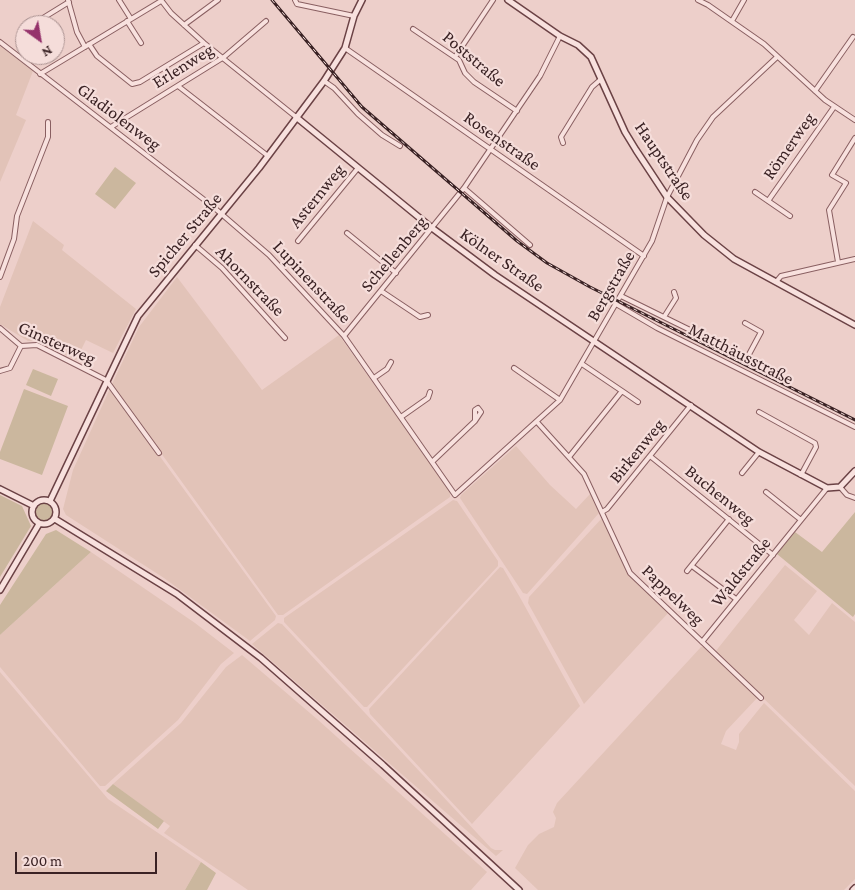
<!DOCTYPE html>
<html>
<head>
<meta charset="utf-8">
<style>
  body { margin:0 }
  #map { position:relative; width:855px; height:890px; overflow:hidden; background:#edcfca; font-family:"Crimson Pro",serif }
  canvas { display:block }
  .north { position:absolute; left:15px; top:15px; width:50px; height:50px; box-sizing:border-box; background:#f5ddda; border:1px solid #aa9291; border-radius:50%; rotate:148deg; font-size:14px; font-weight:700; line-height:20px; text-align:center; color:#3a2224 }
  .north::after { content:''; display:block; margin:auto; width:18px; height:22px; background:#95326b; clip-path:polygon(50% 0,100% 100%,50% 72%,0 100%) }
  .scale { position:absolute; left:15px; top:852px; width:142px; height:22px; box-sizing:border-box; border:2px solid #3a2224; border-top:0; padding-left:6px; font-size:15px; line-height:18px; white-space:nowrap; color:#3a2224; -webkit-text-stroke:4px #f5ddda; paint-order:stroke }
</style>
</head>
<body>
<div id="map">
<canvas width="855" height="890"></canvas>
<div class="north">N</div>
<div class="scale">200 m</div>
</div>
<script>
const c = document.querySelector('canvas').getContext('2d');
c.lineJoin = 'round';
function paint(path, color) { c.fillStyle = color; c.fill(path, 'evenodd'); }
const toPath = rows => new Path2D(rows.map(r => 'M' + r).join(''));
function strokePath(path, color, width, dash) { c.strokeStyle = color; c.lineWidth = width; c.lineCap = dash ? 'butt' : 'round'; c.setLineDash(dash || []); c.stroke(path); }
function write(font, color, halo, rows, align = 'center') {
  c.font = font + ' "Crimson Pro",serif'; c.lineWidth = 4.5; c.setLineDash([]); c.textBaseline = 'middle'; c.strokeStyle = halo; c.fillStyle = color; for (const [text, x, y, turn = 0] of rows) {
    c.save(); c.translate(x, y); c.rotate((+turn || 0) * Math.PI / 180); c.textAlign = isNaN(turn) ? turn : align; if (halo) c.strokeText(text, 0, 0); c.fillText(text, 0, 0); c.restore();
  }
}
paint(toPath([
  [0,46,33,71,16,115,26,120,0,182],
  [33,221,64,245,62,250,136,309,113,353,86,340,76,360,37,341,28,341,0,324,0,307],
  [177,277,262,390,339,335,450,492,450,497,283,615,278,615,161,453,156,451,276,616,275,620,250,641,164,578,66,515,63,509,73,470,112,384,139,327],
  [516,446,550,485,576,509,590,494,599,513,527,594,523,593,460,498,461,495],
  [453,500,457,501,498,561,498,566,367,707,364,707,284,622,284,618],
  [603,517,629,574,669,612,584,704,528,603,529,597],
  [91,552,195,623,234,653,221,664,178,720,105,786,100,786,0,667,0,635],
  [785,565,817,591,794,620,809,635,832,603,855,622,855,786,715,652],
  [500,567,503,568,522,601,580,706,472,824,370,714,369,709],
  [278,623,282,624,491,848,495,850,503,850,496,856,252,644],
  [701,647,704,647,758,697,726,731,721,744,736,750,739,742,739,734,764,703,855,791,855,879,844,890,538,890,515,868,528,845,539,834,554,827,556,818,553,812,557,803],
  [242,655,317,719,487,872,471,890,248,890,164,833,170,826,113,784,181,723,226,667],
  [0,672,108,799,201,862,185,890,0,890]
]), '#e2c3b8');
paint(toPath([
  [115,167,136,183,115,209,95,194],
  [33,369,58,379,51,396,26,385],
  [24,389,68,406,42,475,0,459,0,452],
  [0,495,22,506,31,526,0,577],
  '34 512a10 10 0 1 1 20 0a10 10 0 1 1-20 0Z',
  [855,512,855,614,853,617,777,554,795,532,822,552],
  [56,530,91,552,0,635,0,605,46,534],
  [113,784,164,821,158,829,106,791],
  [201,862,216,873,207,890,185,890]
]), '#cbb79e');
const street = toPath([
  [68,0,77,32,85,47],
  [119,0,131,19],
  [161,0,171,13,204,43,296,117],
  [295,0,297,4,354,16],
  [698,0,708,5,764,44,825,100,855,120],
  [43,18,69,2],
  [127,21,141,43],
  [732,21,744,0],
  [184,25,218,0],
  [413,29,459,60,465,73,474,82,517,111],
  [0,42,211,205,269,255,344,336,455,495,560,400,652,241,667,197,697,140,713,117,777,57],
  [89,44,97,56,132,84,140,82,204,43],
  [345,48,644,256],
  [455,57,493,0],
  [40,74,161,1],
  [324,81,334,88,358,114,382,135,400,146],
  [178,86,268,156],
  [815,91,853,37],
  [111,127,224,57,266,21],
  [563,143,561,137,592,87,600,80],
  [464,188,530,245],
  [755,192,790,216],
  [768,201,834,107],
  [347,233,396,273],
  [298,241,358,168],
  [195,245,222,268,285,338],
  [838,262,829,210,846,183,832,175,855,138],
  [0,277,14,239,17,216,48,137,48,122],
  [776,282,781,276,855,259],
  [381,291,420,317,428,315],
  [621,296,747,358,761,332,745,323],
  [616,304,657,328,855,427],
  [664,317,676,298,674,292],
  [0,328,21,346],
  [344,336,464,188,540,76,560,36],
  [21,346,37,345,106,380,159,453],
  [514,368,560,400],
  [0,371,10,368,21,346],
  [374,378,387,369,391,362],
  [622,391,638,402],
  [759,412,815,443,816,447,801,475],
  [401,417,428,398,430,392],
  [537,422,584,474,630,573,761,698],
  [650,456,773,555],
  [569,457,622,391,582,364],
  [432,462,475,421,481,412,478,408,475,410,475,421],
  [742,473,759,452],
  [840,487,847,495,855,498],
  [766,492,801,520],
  [602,512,607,509,691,405],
  [692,566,736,599],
  [687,571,729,519],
  [702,642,827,488]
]);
const secondary = toPath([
  [508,0,560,36,578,45,591,57,625,132,636,150,667,197,704,235,734,259,855,325],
  [296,117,432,228,495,275,759,452,827,488,840,487,855,471],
  [0,489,34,506],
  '32 512a12 12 0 1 1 24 0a12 12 0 1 1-24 0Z',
  [50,501,138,316,259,168,324,81,345,48,354,16,362,0],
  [55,519,177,594,261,658,383,765,519,890],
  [0,590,39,524],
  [853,890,855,888]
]);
strokePath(street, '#895f61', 6);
strokePath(secondary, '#6b4245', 8);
strokePath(street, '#f8e1de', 4);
strokePath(secondary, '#f8e1de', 5);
const rail = toPath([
  [272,0,362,107,517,241,547,263,590,287,855,420]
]);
strokePath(rail, '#3a2224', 3);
strokePath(rail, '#f5ddda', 1, [4]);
write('18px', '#3a2224', '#f5ddda', [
  ["Poststraße",474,59,40],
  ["Erlenweg",183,66,-32],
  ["Gladiolenweg",119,117,37],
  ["Rosenstraße",502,141,35],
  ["Römerweg",789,146,-55],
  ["Hauptstraße",664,161,56],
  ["Asternweg",317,196,-51],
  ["Spicher Straße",185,235,-50],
  ["Schellenberg",394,254,-50],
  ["Kölner Straße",502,260,35],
  ["Ahornstraße",250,281,46],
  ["Lupinenstraße",312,282,47],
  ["Bergstraße",611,286,-60],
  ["Ginsterweg",57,343,24],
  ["Matthäusstraße",741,354,27],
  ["Birkenweg",637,451,-51],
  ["Buchenweg",720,495,39],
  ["Waldstraße",741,572,-51],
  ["Pappelweg",673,595,44]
]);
</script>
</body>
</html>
